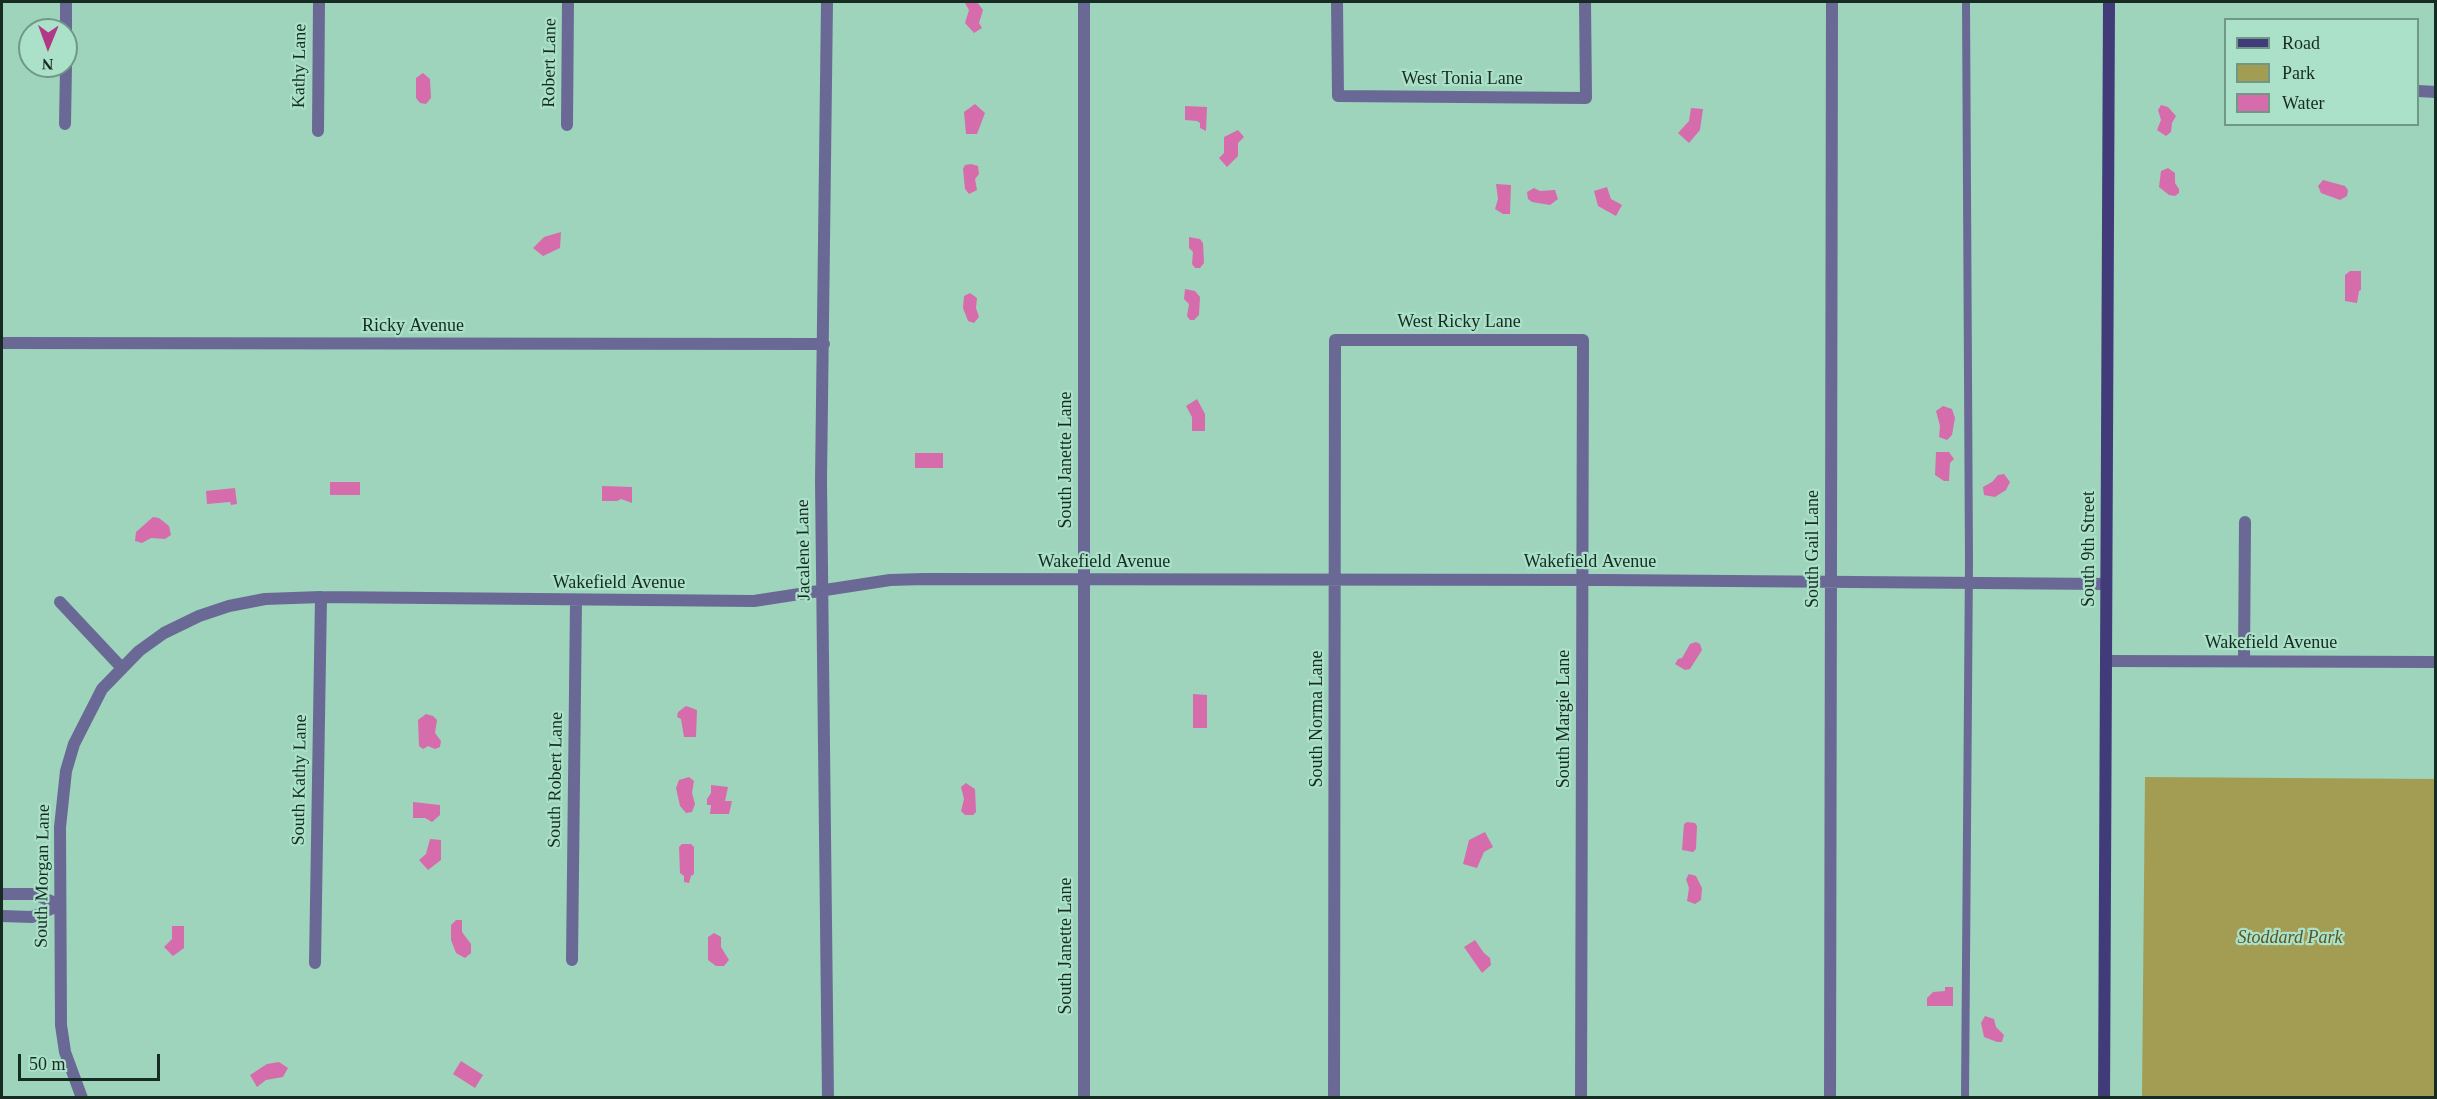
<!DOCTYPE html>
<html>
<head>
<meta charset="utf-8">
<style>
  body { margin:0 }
  #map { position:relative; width:2437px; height:1099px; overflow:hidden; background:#9ed4bc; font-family:Georgia,serif }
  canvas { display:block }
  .frame { position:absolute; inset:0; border:3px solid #162b22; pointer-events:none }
  .legend { position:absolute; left:2224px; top:18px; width:195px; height:108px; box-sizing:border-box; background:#abe1c9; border:2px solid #6f9886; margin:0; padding:8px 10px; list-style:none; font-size:18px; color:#162b22 }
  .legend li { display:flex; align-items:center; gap:12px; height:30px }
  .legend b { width:30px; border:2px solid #6f9886 }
  .north { position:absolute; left:18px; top:18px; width:60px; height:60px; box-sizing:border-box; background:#abe1c9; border:2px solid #6f9886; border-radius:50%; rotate:181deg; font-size:16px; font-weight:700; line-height:24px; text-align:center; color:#162b22 }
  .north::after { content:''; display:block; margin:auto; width:21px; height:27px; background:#b33687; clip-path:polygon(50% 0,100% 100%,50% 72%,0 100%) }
  .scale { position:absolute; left:18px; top:1054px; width:142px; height:27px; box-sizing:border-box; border:3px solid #162b22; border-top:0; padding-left:8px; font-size:18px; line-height:21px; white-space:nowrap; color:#162b22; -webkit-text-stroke:4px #abe1c9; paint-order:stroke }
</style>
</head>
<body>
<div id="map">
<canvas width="2437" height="1099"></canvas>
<div class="frame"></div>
<ul class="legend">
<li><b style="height:8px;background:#413b7a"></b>Road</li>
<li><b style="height:16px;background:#a29d53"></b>Park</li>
<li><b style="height:16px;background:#d66cab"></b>Water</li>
</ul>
<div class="north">N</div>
<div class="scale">50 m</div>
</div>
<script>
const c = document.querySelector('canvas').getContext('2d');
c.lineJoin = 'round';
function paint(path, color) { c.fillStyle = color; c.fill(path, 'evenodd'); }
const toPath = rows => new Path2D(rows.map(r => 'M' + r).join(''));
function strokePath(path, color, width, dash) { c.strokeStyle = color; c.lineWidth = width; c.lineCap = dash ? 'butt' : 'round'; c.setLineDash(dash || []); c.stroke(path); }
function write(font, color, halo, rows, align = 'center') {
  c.font = font + ' Georgia,serif'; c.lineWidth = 4.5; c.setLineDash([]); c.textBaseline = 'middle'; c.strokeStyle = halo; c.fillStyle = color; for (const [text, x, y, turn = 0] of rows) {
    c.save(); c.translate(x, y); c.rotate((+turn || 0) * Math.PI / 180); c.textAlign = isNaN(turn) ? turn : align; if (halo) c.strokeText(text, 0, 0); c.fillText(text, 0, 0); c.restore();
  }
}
paint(toPath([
  [2145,777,2435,779,2435,1097,2142,1097]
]), '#a29d53');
paint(toPath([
  [968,2,977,2,983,10,979,23,982,28,974,33,965,23,969,10,965,3],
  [423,73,430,79,431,98,426,104,420,103,416,98,416,78],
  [975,104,985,113,977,134,966,134,964,112],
  [2161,105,2168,107,2176,116,2172,123,2171,132,2166,136,2157,130,2161,120,2158,110],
  [1185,106,1207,107,1206,131,1200,128,1200,123,1197,121,1185,120],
  [1691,108,1703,109,1700,130,1689,143,1678,133,1689,121],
  [1238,130,1244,137,1238,143,1238,156,1227,167,1219,158,1224,153,1224,137],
  [971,164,978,166,979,174,975,179,977,190,969,194,965,189,963,169,965,165],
  [2168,168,2175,173,2175,183,2179,189,2179,193,2175,196,2169,195,2159,187,2161,171],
  [2323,180,2345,186,2348,190,2347,196,2340,200,2321,193,2318,186],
  [1496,184,1511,185,1510,214,1503,214,1495,209,1498,199],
  [1607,187,1611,199,1622,205,1616,216,1598,206,1594,191],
  [1534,188,1540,191,1555,190,1558,199,1550,205,1532,202,1528,199,1527,192],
  [561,232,560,248,543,256,533,248,544,237],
  [1189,237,1200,239,1203,243,1204,263,1200,268,1195,268,1192,264,1193,252,1189,248],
  [2350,271,2361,271,2361,290,2359,291,2357,303,2345,301,2345,275],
  [1185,289,1195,291,1200,297,1199,315,1194,320,1190,320,1187,316,1189,304,1184,299],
  [970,293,977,298,976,308,979,317,974,323,968,321,963,308,964,296],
  [1197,399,1205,414,1205,431,1192,431,1192,417,1186,406],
  [1943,406,1952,409,1955,418,1952,435,1947,440,1939,437,1940,426,1936,411],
  [1936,452,1949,452,1954,459,1950,463,1949,481,1944,481,1935,475],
  [915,453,943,453,943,468,915,468],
  [2004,474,2010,482,2006,490,1995,497,1984,495,1983,487,1992,482,1998,475],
  [330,482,360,482,360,495,330,495],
  [602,486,632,487,632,503,621,499,617,501,602,501],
  [235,488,237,504,231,505,230,502,207,504,206,491],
  [153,517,159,518,169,526,171,535,165,539,151,538,142,543,135,541,136,532],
  [1696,642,1700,644,1702,650,1690,669,1685,670,1675,664,1678,659,1682,658,1690,644],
  [1193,694,1207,695,1207,728,1193,728],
  [686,706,697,710,696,737,684,737,681,719,677,717,678,712],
  [426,714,433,716,437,720,435,733,441,741,440,747,435,749,428,746,423,749,419,746,418,720],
  [689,777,694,781,692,793,695,804,692,812,686,813,680,806,676,788,679,780],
  [966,783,975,789,976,812,973,815,965,815,961,811,964,799,961,787],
  [711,785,728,787,725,801,732,801,729,814,710,814,711,805,707,805,707,799,711,793],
  [413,802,440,805,440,815,432,822,425,818,413,818],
  [1687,822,1695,823,1697,826,1696,849,1693,852,1682,850,1684,824],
  [1485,832,1493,847,1484,852,1477,868,1463,864,1469,840],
  [430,839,441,840,441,860,428,870,419,860,426,854],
  [682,844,691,844,694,847,694,874,691,876,689,883,684,882,684,876,680,873,679,847],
  [1689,874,1696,876,1702,888,1701,900,1695,904,1687,901,1689,888,1686,879],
  [456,920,462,920,462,932,471,944,471,953,465,958,456,953,451,940,451,925],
  [172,926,184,926,184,948,173,956,164,947,172,939],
  [714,933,721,937,721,947,729,960,724,966,716,966,708,960,708,937],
  [1475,940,1484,953,1490,958,1491,965,1482,973,1464,947],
  [1945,987,1953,987,1953,1006,1927,1006,1927,998,1933,992,1945,991],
  [1985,1016,1994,1019,1996,1027,2004,1035,2002,1042,1997,1042,1984,1037,1981,1023],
  [461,1061,483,1075,475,1088,453,1074],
  [279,1062,288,1068,283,1077,266,1080,257,1087,250,1075,267,1064]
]), '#d66cab');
strokePath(toPath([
  [1965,1098,1969,561,1966,2]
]), '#6a6995', 8);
strokePath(toPath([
  [827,2,821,481,828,1098],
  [1084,2,1084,1098],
  [1337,2,1338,96,1586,98,1585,2],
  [66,30,66,2],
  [2418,91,2436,92],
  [65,124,66,66],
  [567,125,568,2],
  [318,131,319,2],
  [2,343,824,344],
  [60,602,121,667],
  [2107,661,2436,662],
  [2244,661,2245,522],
  [2,894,34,894,60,905],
  [2,916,32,917,60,905],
  [572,960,576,601],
  [315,963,321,597],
  [82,1098,65,1052,61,1025,60,827,66,771,74,744,102,689,139,651,164,633,199,616,229,606,265,599,321,597,754,601,890,580,924,579,1605,580,2106,584],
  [1334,1098,1335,340,1583,340,1581,1098],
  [1830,1098,1832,2]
]), '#6a6995', 12);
strokePath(toPath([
  [2104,1098,2109,2]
]), '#413b7a', 12);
write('18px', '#162b22', '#abe1c9', [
  ["Robert Lane",550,63,-89],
  ["Kathy Lane",300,66,-89],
  ["West Tonia Lane",1462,79],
  ["West Ricky Lane",1459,322],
  ["Ricky Avenue",413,326],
  ["South Janette Lane",1066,460,-90],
  ["South Gail Lane",1813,549,-90],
  ["South 9th Street",2089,549,-90],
  ["Jacalene Lane",804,550,-91],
  ["Wakefield Avenue",1104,562],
  ["Wakefield Avenue",1590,562],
  ["Wakefield Avenue",619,583],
  ["Wakefield Avenue",2271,643],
  ["South Norma Lane",1317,719,-90],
  ["South Margie Lane",1564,719,-90],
  ["South Kathy Lane",300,780,-89],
  ["South Robert Lane",556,780,-89],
  ["South Morgan Lane",43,876,-89],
  ["South Janette Lane",1066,946,-90]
]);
write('italic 18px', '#5a5622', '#abe1c9', [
  ["Stoddard Park",2290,938]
]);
</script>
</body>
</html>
